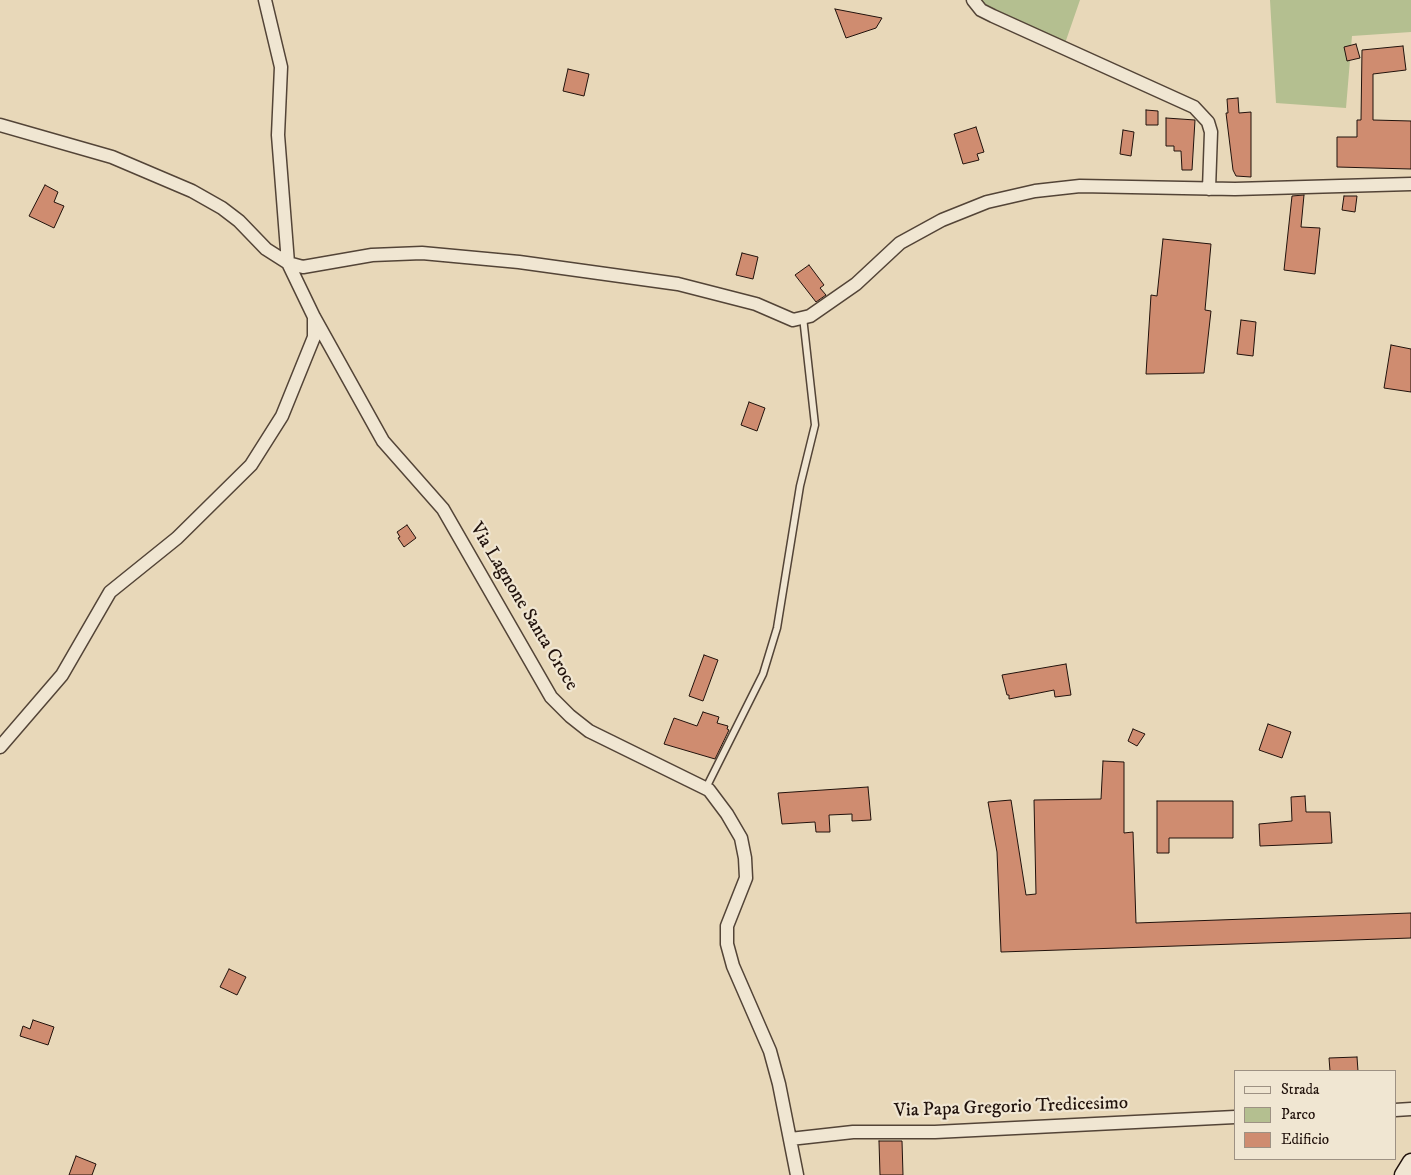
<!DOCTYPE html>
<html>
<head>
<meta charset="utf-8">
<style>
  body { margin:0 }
  #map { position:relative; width:1411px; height:1175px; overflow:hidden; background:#e8d8b9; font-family:"IM FELL DW Pica",serif }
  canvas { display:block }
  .legend { position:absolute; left:1234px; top:1070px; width:162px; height:90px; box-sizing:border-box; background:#f0e6d2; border:1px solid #9d9183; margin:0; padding:6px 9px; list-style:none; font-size:15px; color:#21120c }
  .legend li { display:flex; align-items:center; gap:10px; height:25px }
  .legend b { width:25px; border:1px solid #9d9183 }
</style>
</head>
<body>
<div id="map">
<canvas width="1411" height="1175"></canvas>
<ul class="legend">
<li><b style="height:6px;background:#f0e6d2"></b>Strada</li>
<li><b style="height:14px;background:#b4bf90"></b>Parco</li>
<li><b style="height:14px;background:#cf8c70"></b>Edificio</li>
</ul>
</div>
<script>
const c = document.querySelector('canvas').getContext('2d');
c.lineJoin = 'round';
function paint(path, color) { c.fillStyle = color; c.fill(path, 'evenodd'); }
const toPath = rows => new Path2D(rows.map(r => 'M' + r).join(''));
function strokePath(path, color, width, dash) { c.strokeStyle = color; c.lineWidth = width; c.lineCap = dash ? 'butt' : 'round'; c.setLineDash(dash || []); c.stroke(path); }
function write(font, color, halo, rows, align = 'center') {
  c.font = font + ' "IM FELL DW Pica",serif'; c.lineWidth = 4.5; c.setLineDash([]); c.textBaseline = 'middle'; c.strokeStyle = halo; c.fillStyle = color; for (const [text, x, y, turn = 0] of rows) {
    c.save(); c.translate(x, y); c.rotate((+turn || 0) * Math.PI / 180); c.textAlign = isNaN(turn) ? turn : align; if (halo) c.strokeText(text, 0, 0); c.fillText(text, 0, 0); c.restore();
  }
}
paint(toPath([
  [982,0,1080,0,1062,52,983,7],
  [1270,0,1411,0,1411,32,1352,36,1346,108,1276,103]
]), '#b4bf90');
const building = toPath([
  [835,9,882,18,876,28,846,38,835,9],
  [1356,44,1360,58,1347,61,1344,47,1356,44],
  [1403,46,1406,70,1373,74,1373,120,1411,121,1411,169,1337,167,1337,137,1357,137,1357,120,1361,120,1362,50,1403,46],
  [568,69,589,74,584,96,563,91,568,69],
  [1238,98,1239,113,1251,112,1251,177,1236,176,1233,170,1226,113,1228,113,1227,99,1238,98],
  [1146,110,1158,111,1158,125,1146,125,1146,110],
  [1166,118,1195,120,1192,170,1182,170,1181,151,1174,151,1174,146,1166,146,1166,118],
  [976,127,984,152,977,154,979,160,963,164,954,134,976,127],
  [1123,130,1134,132,1131,156,1120,154,1123,130],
  [45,185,58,192,54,202,64,206,54,228,29,216,45,185],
  [1304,195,1301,227,1320,228,1315,274,1284,270,1292,196,1304,195],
  [1344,196,1357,196,1355,212,1342,210,1344,196],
  [1163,239,1211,244,1205,310,1211,311,1204,373,1146,374,1151,295,1157,296,1163,239],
  [742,253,758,257,753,279,736,275,742,253],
  [809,265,824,285,820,288,826,295,816,302,795,275,809,265],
  [1241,320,1256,322,1253,356,1237,354,1241,320],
  [1391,345,1411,349,1411,392,1384,388,1391,345],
  [749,402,765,408,757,431,741,425,749,402],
  [407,525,416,538,404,547,398,538,400,537,397,532,407,525],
  [704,655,718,660,703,701,689,696,704,655],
  [1066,664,1071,695,1055,697,1054,690,1009,699,1009,695,1007,695,1002,675,1066,664],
  [703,712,719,717,717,723,728,726,727,729,729,730,715,759,664,744,674,718,697,726,703,712],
  [1268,724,1291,732,1282,758,1259,750,1268,724],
  [1133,729,1145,734,1137,746,1128,741,1133,729],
  [1103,761,1124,762,1124,833,1133,832,1136,923,1411,913,1411,938,1001,952,997,852,988,802,1011,800,1026,895,1036,894,1034,800,1101,799,1103,761],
  [868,787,871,820,852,821,852,814,829,815,830,832,816,832,815,822,782,824,778,793,868,787],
  [1305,796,1306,812,1330,812,1332,843,1260,846,1259,824,1292,821,1291,797,1305,796],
  [1157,801,1233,801,1233,838,1169,838,1169,853,1157,853,1157,801],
  [229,969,246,977,237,995,220,987,229,969],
  [33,1020,54,1027,48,1045,20,1036,23,1026,30,1029,33,1020],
  [1357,1057,1358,1071,1330,1071,1329,1058,1357,1057],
  [879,1141,902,1141,903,1175,880,1175,879,1141],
  [76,1156,96,1164,92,1175,69,1175,76,1156]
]);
paint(building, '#cf8c70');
strokePath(building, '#21120c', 1);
const lane = toPath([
  [706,788,763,674,777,628,800,486,815,425,803,317]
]);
const street = toPath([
  [265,0,281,67,278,135,288,263,314,317,383,441,443,509,551,697,570,716,589,731,709,790,727,814,741,838,745,858,746,878,727,926,727,944,733,966,770,1051,779,1084,797,1175],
  [973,0,981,10,993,16,1194,107,1208,122,1211,132,1209,189],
  [0,125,112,157,192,191,222,208,239,221,266,249,288,263,303,267,372,255,422,253,519,262,678,284,756,304,793,320,810,316,856,284,900,243,942,220,987,202,1035,191,1080,186,1235,189,1411,184],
  [0,747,62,675,110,592,177,538,251,465,282,416,314,337,314,319],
  [1395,1110,1411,1109],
  [790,1139,853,1132,935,1132,1235,1117]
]);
const secondary = toPath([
  [1403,1175,1411,1162]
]);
strokePath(lane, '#534437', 9);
strokePath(street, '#534437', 15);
strokePath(secondary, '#21120c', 19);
strokePath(lane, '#f0e6d2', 6);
strokePath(street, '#f0e6d2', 12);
strokePath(secondary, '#f0e6d2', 16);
write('19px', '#21120c', '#f0e6d2', [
  ["Via Lagnone Santa Croce",523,607,59],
  ["Via Papa Gregorio Tredicesimo",1011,1108,-2]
]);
</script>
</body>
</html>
